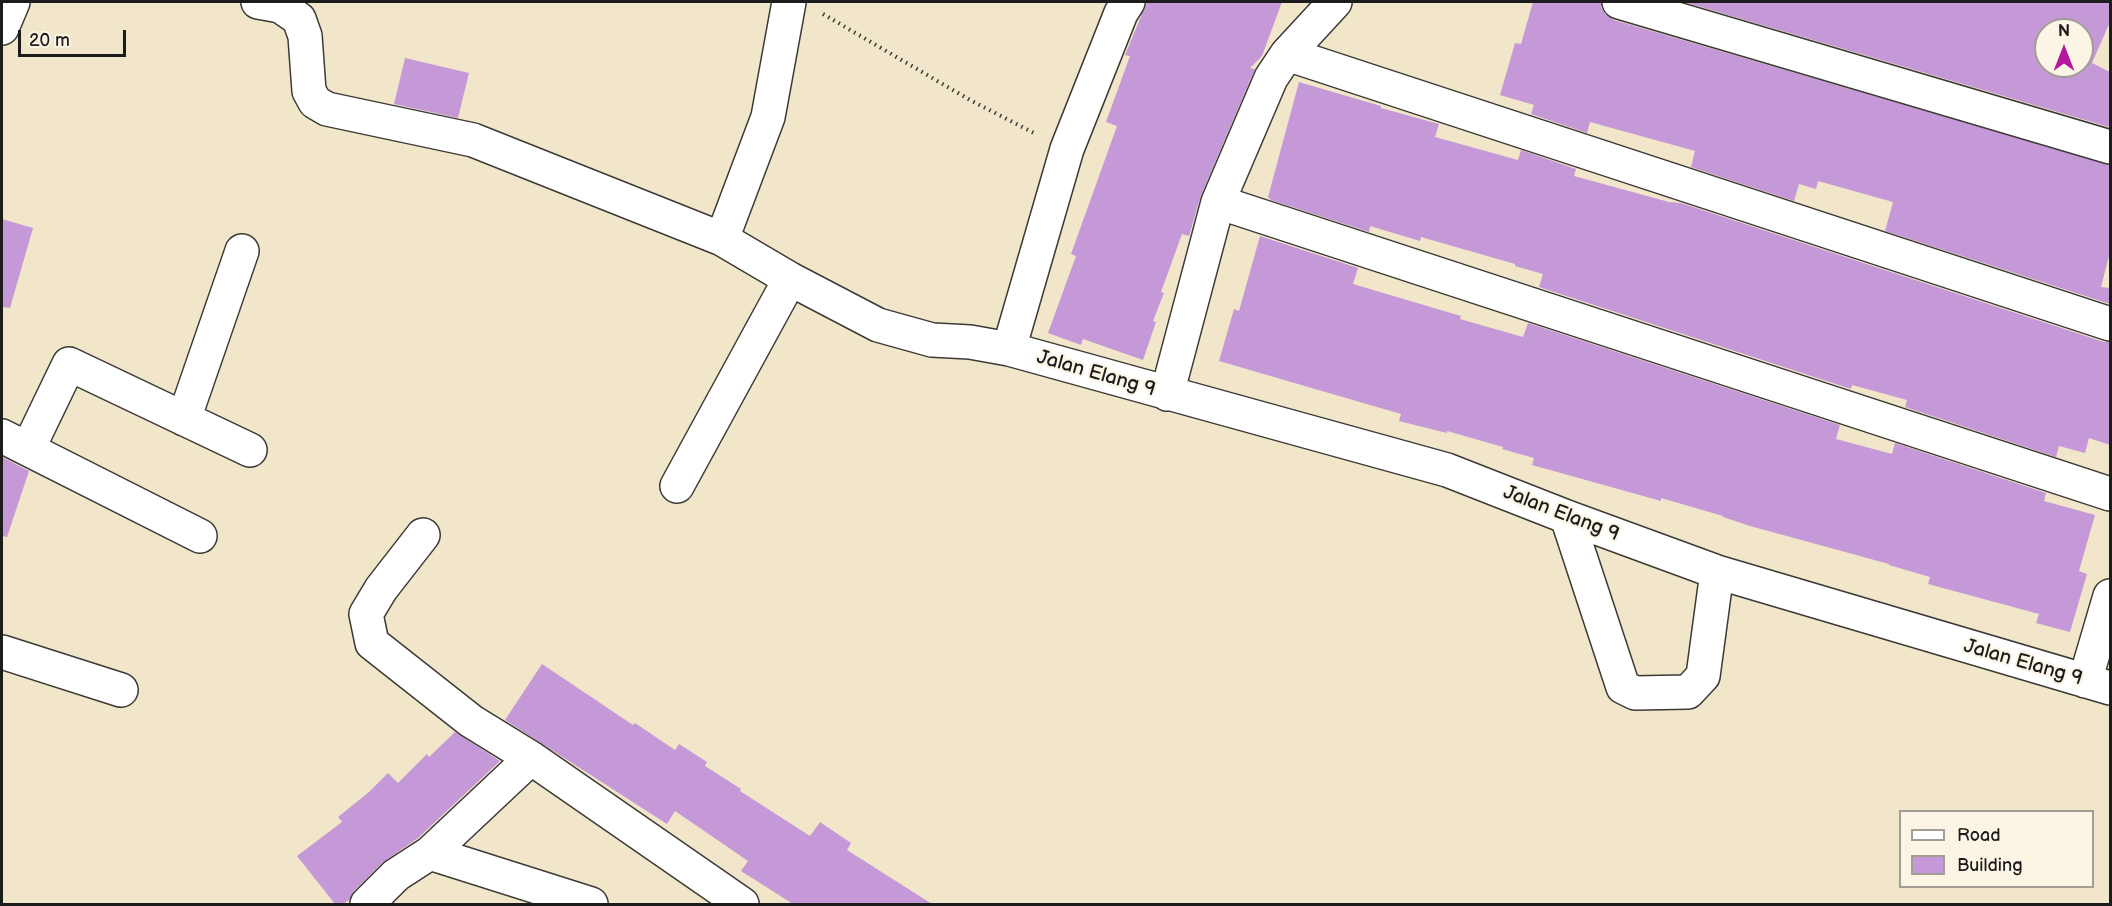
<!DOCTYPE html>
<html>
<head>
<meta charset="utf-8">
<style>
  body { margin:0 }
  #map { position:relative; width:2112px; height:906px; overflow:hidden; background:#f1e6c9; font-family:"Balsamiq Sans",sans-serif }
  canvas { display:block }
  .frame { position:absolute; inset:0; border:3px solid #1c1c1c; pointer-events:none }
  .legend { position:absolute; left:1899px; top:810px; width:195px; height:78px; box-sizing:border-box; background:#fcf5e5; border:2px solid #a29e95; margin:0; padding:8px 10px; list-style:none; font-size:18px; color:#1c1c1c }
  .legend li { display:flex; align-items:center; gap:12px; height:30px }
  .legend b { width:30px; border:2px solid #a29e95 }
  .north { position:absolute; left:2034px; top:18px; width:60px; height:60px; box-sizing:border-box; background:#fcf5e5; border:2px solid #a29e95; border-radius:50%; rotate:0deg; font-size:16px; font-weight:700; line-height:24px; text-align:center; color:#1c1c1c }
  .north::after { content:''; display:block; margin:auto; width:21px; height:27px; background:#b5179e; clip-path:polygon(50% 0,100% 100%,50% 72%,0 100%) }
  .scale { position:absolute; left:18px; top:30px; width:108px; height:27px; box-sizing:border-box; border:3px solid #1c1c1c; border-top:0; padding-left:8px; font-size:18px; line-height:21px; white-space:nowrap; color:#1c1c1c; -webkit-text-stroke:4px #fcf5e5; paint-order:stroke }
</style>
</head>
<body>
<div id="map">
<canvas width="2112" height="906"></canvas>
<div class="frame"></div>
<ul class="legend">
<li><b style="height:8px;background:#fff"></b>Road</li>
<li><b style="height:16px;background:#c599d7"></b>Building</li>
</ul>
<div class="north">N</div>
<div class="scale">20 m</div>
</div>
<script>
const c = document.querySelector('canvas').getContext('2d');
c.lineJoin = 'round';
function paint(path, color) { c.fillStyle = color; c.fill(path, 'evenodd'); }
const toPath = rows => new Path2D(rows.map(r => 'M' + r).join(''));
function strokePath(path, color, width, dash) { c.strokeStyle = color; c.lineWidth = width; c.lineCap = dash ? 'butt' : 'round'; c.setLineDash(dash || []); c.stroke(path); }
function write(font, color, halo, rows, align = 'center') {
  c.font = font + ' "Balsamiq Sans",sans-serif'; c.lineWidth = 4.5; c.setLineDash([]); c.textBaseline = 'middle'; c.strokeStyle = halo; c.fillStyle = color; for (const [text, x, y, turn = 0] of rows) {
    c.save(); c.translate(x, y); c.rotate((+turn || 0) * Math.PI / 180); c.textAlign = isNaN(turn) ? turn : align; if (halo) c.strokeText(text, 0, 0); c.fillText(text, 0, 0); c.restore();
  }
}
paint(toPath([
  [1147,2,1282,2,1262,56,1250,68,1255,69,1201,195,1189,236,1182,234,1161,292,1164,293,1153,321,1156,322,1143,360,1083,339,1081,345,1048,333,1076,256,1071,254,1117,126,1106,122,1130,56,1125,55],
  [1533,2,1601,2,1601,7,1605,14,1614,20,2110,165,2110,252,2101,287,2110,288,2110,304,1885,231,1893,202,1818,181,1816,189,1799,184,1794,201,1691,167,1695,151,1590,122,1587,133,1531,114,1534,105,1500,95,1515,43,1521,44],
  [1684,2,2110,2,2110,22,2092,63,2110,72,2110,124,2109,127],
  [2046,30,2082,30,2082,66,2046,66],
  [405,58,469,73,458,118,394,104],
  [1299,82,1381,106,1381,108,1439,124,1435,137,1518,160,1521,150,1576,169,1574,176,1669,202,1681,203,2104,342,2110,342,2110,445,2089,438,2085,453,2059,446,2056,457,1905,407,1907,400,1852,385,1851,389,1539,287,1543,274,1515,266,1515,264,1421,237,1420,241,1370,226,1369,232,1271,200,1268,197],
  [2,219,33,228,10,308,2,307],
  [1260,236,1358,268,1353,284,1461,316,1460,319,1523,337,1528,323,1840,425,1836,439,1892,454,1895,443,2046,493,2044,501,2095,515,2079,571,2087,574,2070,632,2036,623,2039,614,1928,584,1930,577,1889,565,1889,564,1750,526,1723,517,1723,516,1661,498,1661,501,1532,465,1534,458,1502,449,1503,447,1447,431,1447,433,1399,421,1401,414,1219,361,1234,309,1239,311],
  [2,457,29,471,7,537,2,536],
  [542,664,633,725,635,723,675,750,679,744,707,762,705,766,741,789,740,791,810,836,820,822,851,843,847,850,932,904,793,904,741,871,748,861,675,811,667,824,505,720],
  [455,732,500,761,418,838,383,862,354,891,349,900,343,904,335,904,297,856,342,822,338,817,369,792,388,773,398,783,427,754,429,757]
]), '#c599d7');
const minor = toPath([
  [258,2,280,6,299,19,305,36,309,91,315,102,327,109,473,140,722,239,790,279,878,325,932,340,970,342,1009,349,1067,149,1121,13,1128,2],
  [1619,2,2110,147],
  [2,28,13,2],
  [1287,54,2110,324],
  [1218,202,2110,494],
  [722,239,768,117,789,2],
  [1009,349,1447,470,1567,517,1717,572,2110,688],
  [1167,394,1218,202,1271,78,1287,54,1335,2],
  [184,419,242,251],
  [2,436,200,536],
  [28,449,69,364,250,450],
  [677,486,790,279],
  [1567,517,1623,687,1635,693,1688,692,1703,676,1717,572],
  [423,535,381,589,366,614,372,643,471,721,531,758,742,904],
  [2,652,121,690],
  [2085,681,2110,596],
  [430,853,591,904],
  [367,904,396,875,430,853,531,758]
]);
strokePath(minor, '#3c3a36', 36);
strokePath(toPath([
  [823,14,970,100,1036,134]
]), '#3c3a36', 4, [1.5, 4.5]);
strokePath(minor, '#fff', 33);
write('20px', '#1c1c1c', '#fcf5e5', [
  ["Jalan Elang 9",1096,374,16],
  ["Jalan Elang 9",1561,514,21],
  ["Jalan Elang 9",2023,663,16]
]);
</script>
</body>
</html>
